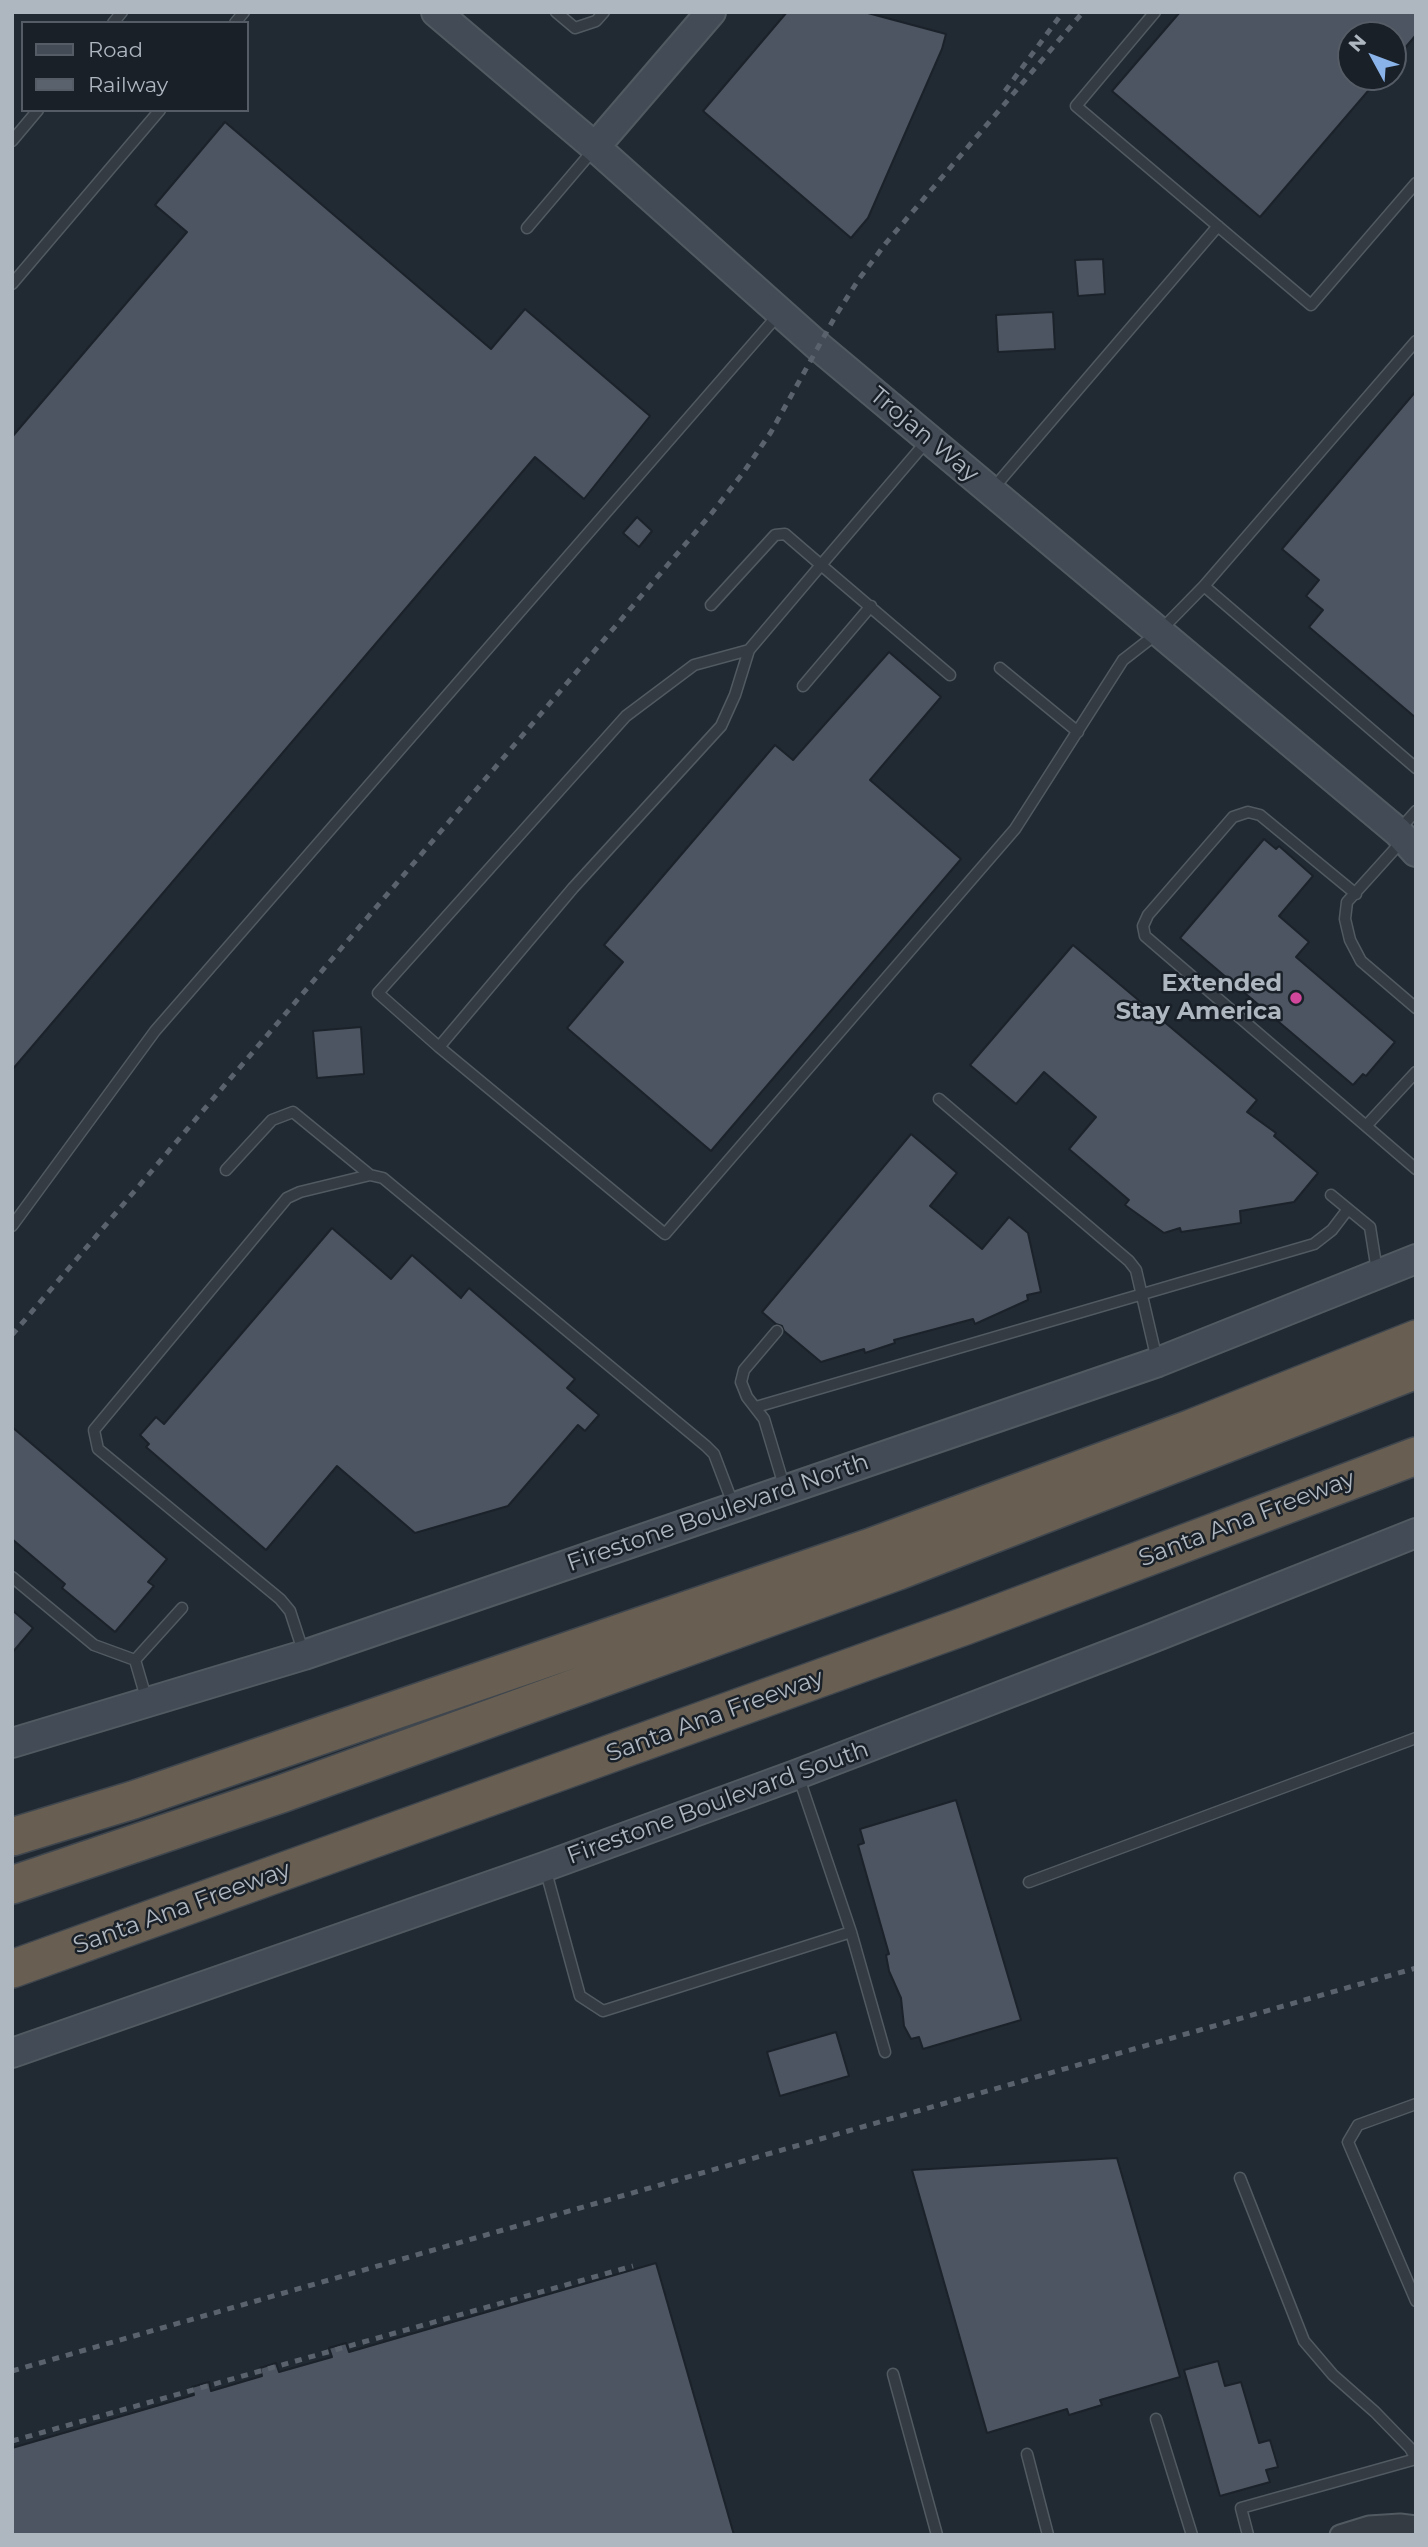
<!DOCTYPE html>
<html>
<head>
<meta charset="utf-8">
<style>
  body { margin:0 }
  #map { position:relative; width:1428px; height:2547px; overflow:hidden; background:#212932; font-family:Montserrat,sans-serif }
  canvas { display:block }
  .frame { position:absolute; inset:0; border:14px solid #aeb6c0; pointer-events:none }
  .legend { position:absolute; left:21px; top:21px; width:228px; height:91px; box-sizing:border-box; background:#1a2028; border:2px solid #555c65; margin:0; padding:9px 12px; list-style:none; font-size:21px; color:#aeb6c0 }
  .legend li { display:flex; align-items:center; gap:14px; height:35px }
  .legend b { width:35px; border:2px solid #555c65 }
  .north { position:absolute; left:1337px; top:21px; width:70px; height:70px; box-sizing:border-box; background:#1a2028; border:2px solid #555c65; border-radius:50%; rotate:311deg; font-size:19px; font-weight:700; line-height:28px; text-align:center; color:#aeb6c0 }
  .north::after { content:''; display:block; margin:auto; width:24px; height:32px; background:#8ab3e9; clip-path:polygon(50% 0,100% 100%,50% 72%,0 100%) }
</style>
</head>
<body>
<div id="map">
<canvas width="1428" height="2547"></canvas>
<div class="frame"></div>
<ul class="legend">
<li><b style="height:9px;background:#434b56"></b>Road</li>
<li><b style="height:9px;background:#5a626d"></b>Railway</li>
</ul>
<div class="north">N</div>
</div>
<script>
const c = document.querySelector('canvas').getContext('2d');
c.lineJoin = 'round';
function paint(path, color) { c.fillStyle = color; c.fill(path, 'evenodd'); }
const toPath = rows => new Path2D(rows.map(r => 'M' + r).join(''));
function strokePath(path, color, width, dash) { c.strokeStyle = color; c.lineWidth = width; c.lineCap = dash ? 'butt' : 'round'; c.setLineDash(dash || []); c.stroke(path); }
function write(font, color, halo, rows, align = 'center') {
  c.font = font + ' Montserrat,sans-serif'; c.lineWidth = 5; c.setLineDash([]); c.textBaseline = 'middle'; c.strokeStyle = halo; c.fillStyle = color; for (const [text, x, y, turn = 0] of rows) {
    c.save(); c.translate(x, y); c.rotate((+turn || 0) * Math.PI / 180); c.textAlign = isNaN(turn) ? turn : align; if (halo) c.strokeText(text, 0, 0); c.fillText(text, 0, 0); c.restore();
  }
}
const building = toPath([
  [787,12,864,12,946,34,942,49,868,218,851,238,703,111,787,12],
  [1180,12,1416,12,1416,35,1393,62,1393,35,1351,35,1351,77,1380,77,1260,217,1112,91,1180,12],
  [225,122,491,349,525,309,650,416,584,499,535,457,12,1070,12,437,187,232,155,205,225,122],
  [1103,259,1105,294,1078,296,1075,260,1103,259],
  [1053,312,1055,349,998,352,996,315,1053,312],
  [1416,391,1416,718,1309,627,1323,610,1306,596,1319,580,1282,549,1416,391],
  [637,517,652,531,639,547,623,533,637,517],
  [889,652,941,697,870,780,961,859,711,1151,567,1028,623,962,604,945,775,745,793,760,889,652],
  [1264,839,1276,849,1279,846,1313,876,1279,916,1309,942,1296,957,1395,1042,1366,1076,1363,1074,1353,1085,1180,938,1264,839],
  [1073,945,1257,1100,1247,1112,1276,1133,1274,1136,1318,1173,1294,1202,1240,1211,1241,1223,1181,1232,1180,1228,1164,1233,1125,1205,1129,1200,1069,1149,1096,1117,1044,1072,1016,1104,970,1065,1073,945],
  [361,1027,364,1074,317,1078,313,1031,361,1027],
  [911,1134,957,1173,930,1206,982,1249,1009,1217,1028,1233,1041,1292,1027,1295,1028,1300,975,1324,973,1319,894,1340,895,1343,865,1353,864,1349,821,1362,784,1331,782,1326,776,1324,762,1312,911,1134],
  [332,1228,391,1279,412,1255,461,1298,469,1288,575,1379,567,1388,599,1415,585,1431,578,1425,508,1506,415,1533,337,1466,266,1550,146,1447,149,1444,140,1435,156,1417,164,1424,332,1228],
  [12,1427,167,1559,148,1582,154,1586,115,1632,62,1588,65,1584,12,1539,12,1427],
  [12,1610,33,1628,12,1653,12,1610],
  [956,1800,1021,2020,923,2049,919,2037,911,2039,904,2026,901,1998,889,1971,886,1955,889,1954,858,1845,864,1843,860,1829,956,1800],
  [836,2032,849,2076,780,2096,767,2052,836,2032],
  [1117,2158,1180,2377,1100,2400,1102,2405,1069,2415,1067,2409,987,2433,912,2170,1117,2158],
  [656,2263,734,2535,12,2535,12,2448,194,2395,192,2387,209,2382,211,2391,262,2376,260,2368,276,2363,279,2372,332,2357,329,2348,346,2343,349,2352,656,2263],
  [1218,2361,1225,2386,1241,2382,1259,2443,1270,2440,1278,2467,1266,2470,1270,2482,1220,2496,1184,2370,1218,2361]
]);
paint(building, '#4c5561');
strokePath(building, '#1c222a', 2);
const lane = toPath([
  [556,12,575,28,596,21,604,12],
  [1155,12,1076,106,1311,305,1416,183],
  [113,23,122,12],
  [235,23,244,12],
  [12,141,38,110],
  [527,228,595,148],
  [12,284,160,110],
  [926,442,821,565,950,675],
  [991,491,1218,226],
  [1204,586,1416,768],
  [711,605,775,535,785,534,821,565,749,650,735,695,721,726,573,888,439,1047,378,993,626,716,694,665,749,650],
  [1000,668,1078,732],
  [803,686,871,606],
  [1400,829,1416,811],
  [1402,841,1347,902,1345,919,1350,940,1361,961,1416,1008],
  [1356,894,1260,815,1248,812,1233,817,1148,915,1143,926,1145,936,1416,1169],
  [439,1047,665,1234,1015,829,1123,660,1159,632,1204,586,1416,341],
  [939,1099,1129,1261,1136,1270,1157,1360],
  [1366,1126,1416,1072],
  [226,1170,272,1120,293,1112,370,1175],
  [1331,1195,1370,1227,1377,1271],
  [12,1226,155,1031,778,315],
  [777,1331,744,1370,741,1382,747,1397,764,1419,785,1489],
  [756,1407,1314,1244,1332,1230,1348,1209],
  [12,1577,94,1645,135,1660],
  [304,1654,290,1611,280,1599,98,1449,94,1430,287,1198,300,1192,370,1175,383,1178,706,1446,714,1454,733,1504],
  [147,1701,135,1660,182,1608],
  [799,1778,851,1932,885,2052],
  [545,1868,580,1996,603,2011,851,1932],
  [1029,1882,1416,1738],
  [1416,2104,1358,2125,1348,2142,1416,2301],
  [1240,2178,1304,2341,1333,2375,1375,2412,1410,2448,1416,2459],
  [893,2374,937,2535],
  [1156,2419,1192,2535],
  [1027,2454,1048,2535],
  [1248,2535,1241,2508,1416,2459]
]);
const street = toPath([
  [1340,2535,1369,2526,1400,2524,1416,2526]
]);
const secondary = toPath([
  [436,12,595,147,819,347,1398,832,1416,852],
  [595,147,711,12],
  [12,1743,304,1655,1158,1362,1416,1259],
  [12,2053,544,1867,798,1774,1147,1640,1416,1533]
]);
const highway = toPath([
  [12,1837,133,1800,868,1548,1192,1428,1416,1339],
  [12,1885,281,1794,898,1571,1416,1370],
  [12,1969,965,1626,1416,1456]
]);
strokePath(lane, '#515961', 13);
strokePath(street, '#515961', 23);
strokePath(secondary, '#515961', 32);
strokePath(highway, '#3f464e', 40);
strokePath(lane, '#343b43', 10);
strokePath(street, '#343b43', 19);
strokePath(secondary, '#434b56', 28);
strokePath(highway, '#685f52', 37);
strokePath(toPath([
  [1005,91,1063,12],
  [12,1335,711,514,743,473,771,432,836,315,859,279,886,243,1083,12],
  [12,2371,1416,1968],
  [12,2441,633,2266]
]), '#5a626d', 5, [7, 7]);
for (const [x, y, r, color] of [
  [1296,998,7,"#d1479c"]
]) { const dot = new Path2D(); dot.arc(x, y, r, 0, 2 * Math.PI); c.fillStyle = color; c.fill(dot); strokePath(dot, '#1a2028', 2.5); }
write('24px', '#aeb6c0', '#1a2028', [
  ["Trojan Way",924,435,40],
  ["Firestone Boulevard North",718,1513,-19],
  ["Santa Ana Freeway",1247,1519,-21],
  ["Santa Ana Freeway",715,1716,-20],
  ["Firestone Boulevard South",718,1803,-20],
  ["Santa Ana Freeway",182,1908,-20]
]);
write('bold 24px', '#aeb6c0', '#1a2028', [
  ["Extended",1282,984],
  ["Stay America",1282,1012]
], 'right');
</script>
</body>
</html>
